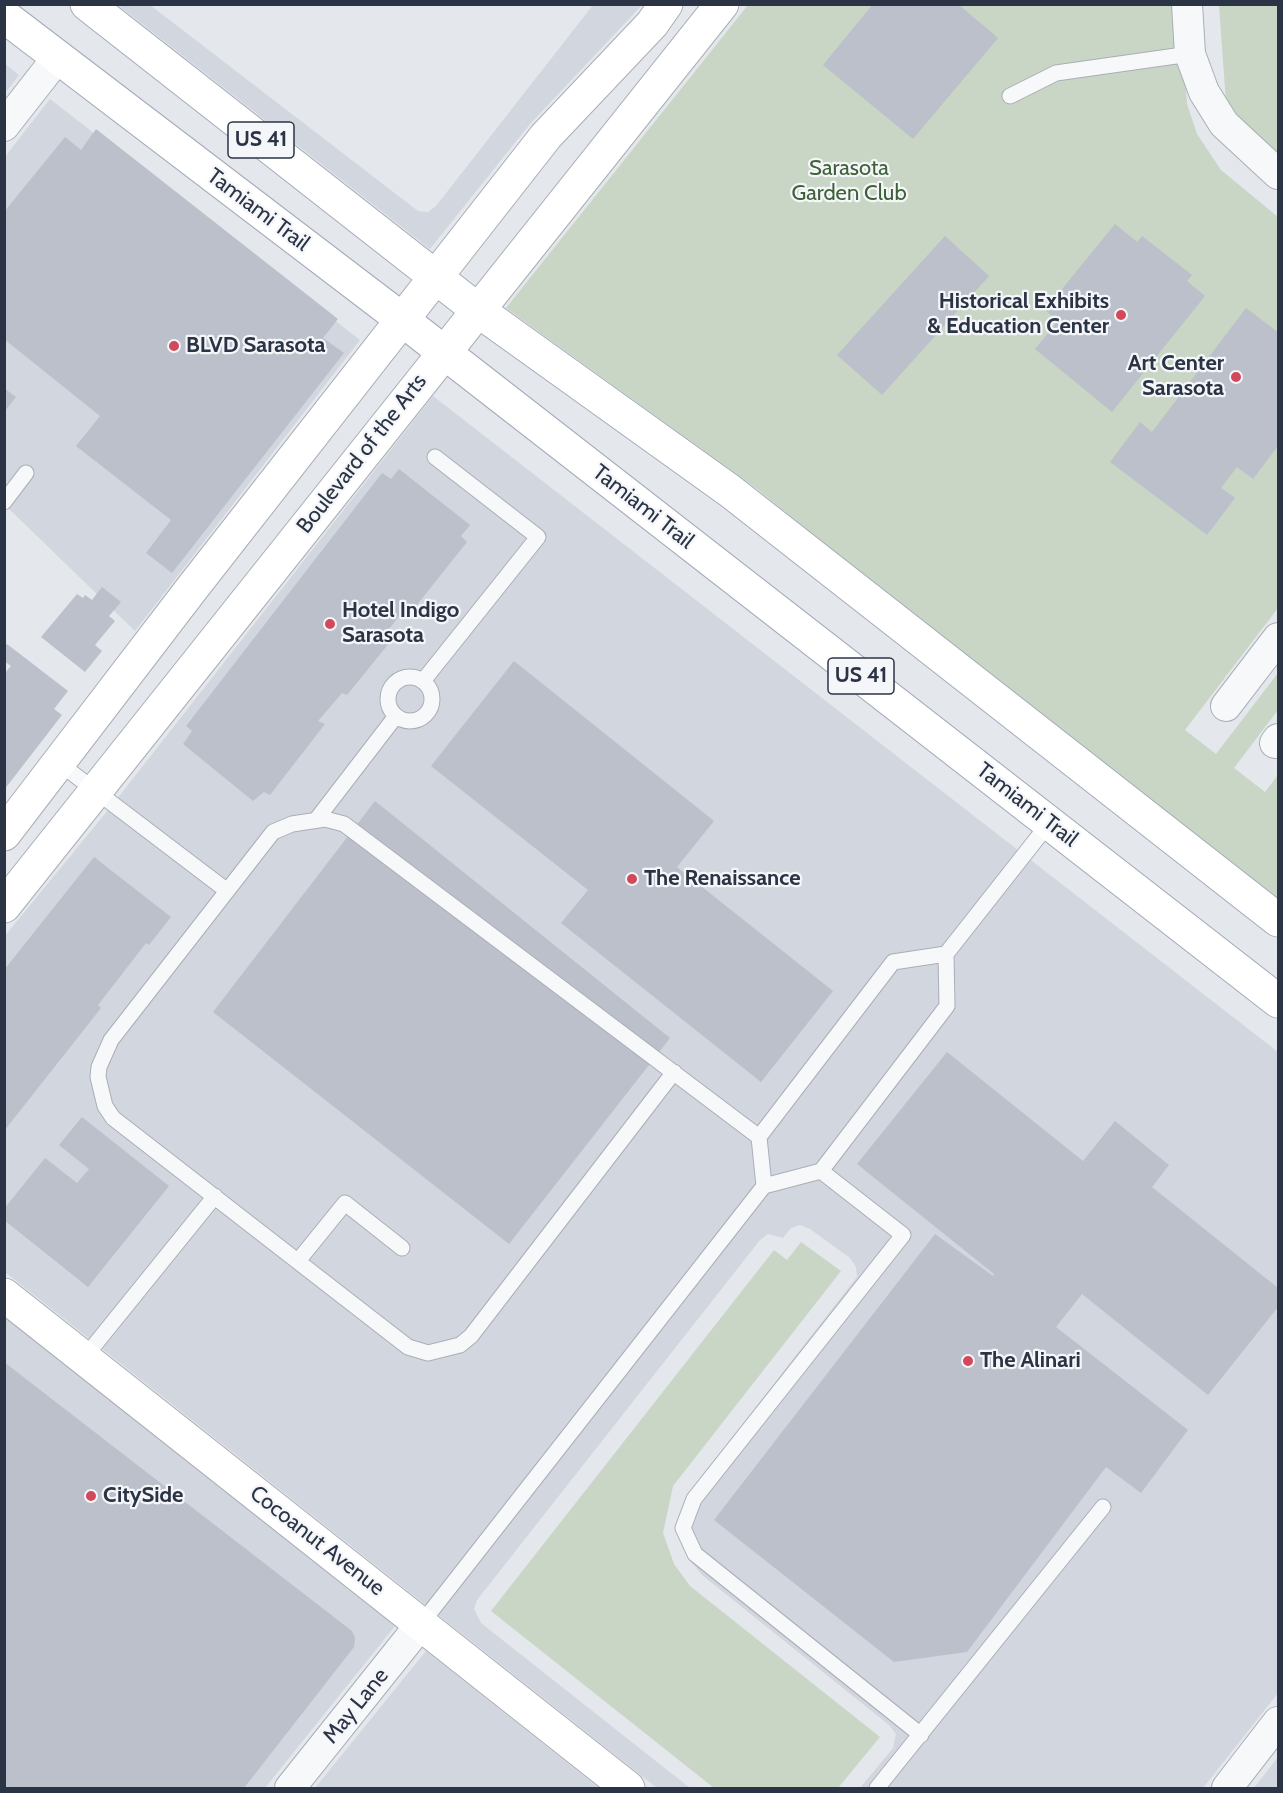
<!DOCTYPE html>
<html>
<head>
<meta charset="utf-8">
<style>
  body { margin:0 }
  #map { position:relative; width:1283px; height:1793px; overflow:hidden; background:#e4e7ec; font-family:Cabin,sans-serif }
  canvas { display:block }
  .frame { position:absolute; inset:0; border:6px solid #2b3445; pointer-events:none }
</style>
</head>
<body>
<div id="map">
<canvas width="1283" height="1793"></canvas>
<div class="frame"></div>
</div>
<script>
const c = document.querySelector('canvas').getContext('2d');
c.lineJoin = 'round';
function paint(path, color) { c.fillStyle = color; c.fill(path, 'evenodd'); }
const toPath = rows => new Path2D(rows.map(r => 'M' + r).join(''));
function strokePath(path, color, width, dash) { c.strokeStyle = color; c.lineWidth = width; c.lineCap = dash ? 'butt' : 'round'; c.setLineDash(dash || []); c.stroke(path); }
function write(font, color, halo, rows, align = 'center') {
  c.font = font + ' Cabin,sans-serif'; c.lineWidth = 4.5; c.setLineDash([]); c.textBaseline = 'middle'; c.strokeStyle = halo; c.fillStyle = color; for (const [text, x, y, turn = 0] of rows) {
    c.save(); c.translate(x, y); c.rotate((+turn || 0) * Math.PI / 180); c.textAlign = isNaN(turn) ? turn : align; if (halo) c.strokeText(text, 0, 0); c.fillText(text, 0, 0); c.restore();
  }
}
paint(toPath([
  [118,5,150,5,418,211,428,212,436,206,593,5,642,5,530,124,430,249],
  [5,64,19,75,5,93],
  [50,99,360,340,135,631,5,505,4,158],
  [433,396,1278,1052,1278,1693,1203,1788,860,1788,893,1748,896,1734,889,1725,702,1575,688,1558,680,1534,688,1494,857,1277,856,1267,850,1258,810,1229,800,1225,791,1228,783,1238,768,1234,760,1240,477,1600,474,1609,481,1623,690,1788,657,1788,5,1272,4,937,113,804],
  [4,1317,395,1626,265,1788,5,1788],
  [426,1651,599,1788,315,1788],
  [1278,1757,1278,1788,1254,1788]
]), '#d2d6de');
paint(toPath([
  [748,5,1181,5,1187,104,1197,134,1221,170,1278,217,1278,608,1185,730,1216,754,1278,673,1278,710,1234,768,1265,792,1278,775,1278,912,757,489,506,308],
  [1219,5,1278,5,1278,171,1226,103],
  [801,1242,841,1271,673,1486,663,1533,674,1564,690,1586,880,1737,838,1788,714,1788,491,1611,774,1250,787,1260]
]), '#c9d6c5');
paint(toPath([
  [873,4,958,4,998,38,913,139,823,65],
  [96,129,338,319,323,338,344,353,172,573,146,553,171,520,76,446,100,416,4,339,4,212,65,137,81,150],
  [1115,224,1137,242,1142,236,1192,275,1187,281,1205,296,1112,412,1035,349,1058,321,1045,310],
  [945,236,989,276,882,395,837,355],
  [1246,308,1278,332,1278,446,1253,479,1237,467,1221,488,1235,498,1207,535,1110,462,1140,422,1152,432],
  [4,388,16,397,4,412],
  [399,469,470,525,461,536,467,542,412,611,406,607,383,637,390,642,347,695,342,693,318,721,325,724,270,795,264,792,253,801,183,744,192,731,186,726,382,473,391,479],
  [102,587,121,602,109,616,115,621,95,645,102,651,85,672,41,637,77,594,83,598,85,595,92,600],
  [7,644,68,691,54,709,62,715,4,790,4,674,11,666,4,661,4,647],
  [514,661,714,821,677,867,833,991,761,1082,561,923,588,890,431,766],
  [375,801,670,1038,509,1244,213,1012],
  [94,857,171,917,149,945,146,943,98,1005,101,1008,4,1131,4,970],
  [947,1052,1083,1161,1115,1121,1169,1165,1152,1187,1278,1288,1278,1307,1208,1395,1082,1294,1056,1327,1188,1430,1141,1493,1106,1467,967,1652,894,1662,714,1520,935,1234,993,1276,994,1274,857,1164],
  [82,1117,169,1186,88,1287,4,1220,4,1209,45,1158,77,1183,89,1169,59,1145],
  [4,1362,352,1631,355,1638,354,1647,244,1788,4,1788]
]), '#bbc0ca');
const lane = toPath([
  [1010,96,1056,73,1190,54],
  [4,502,26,473],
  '388 699a22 22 0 1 1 44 0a22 22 0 1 1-44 0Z',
  [423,681,538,537,435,457],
  [59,763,226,890],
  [316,820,396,716],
  [674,1072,471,1336,460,1345,428,1353,408,1347,113,1118,105,1106,98,1077,99,1067,111,1040,273,832,292,824,325,819,344,824,759,1137],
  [821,1171,903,1235,694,1499,683,1528,695,1554,921,1735],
  [764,1186,759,1137,893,962,946,954],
  [298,1261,345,1203,402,1248],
  [84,1358,215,1196],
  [421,1624,764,1186,821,1171,947,1006,946,954,1050,822],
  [877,1788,1103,1507]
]);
const street = toPath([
  [1187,4,1190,54,1204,92,1224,124,1278,174],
  [4,126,58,57],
  [1226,706,1278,638],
  [1275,743,1278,739],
  [290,1788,421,1624],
  [1227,1788,1278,1722]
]);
const secondary = toPath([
  [4,834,193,587,546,136,652,24,666,4],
  [4,906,722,4],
  [4,1295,628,1788]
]);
const primary = toPath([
  [87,4,479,311,730,491,1278,920],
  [4,16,391,311,1278,1001]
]);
strokePath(lane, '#a9aeb7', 17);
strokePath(street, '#a9aeb7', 32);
strokePath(secondary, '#a9aeb7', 35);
strokePath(primary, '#a3abb8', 35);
strokePath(lane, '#f7f8fa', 15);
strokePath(street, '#f7f8fa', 30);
strokePath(secondary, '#fff', 33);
strokePath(primary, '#fff', 33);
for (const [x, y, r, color] of [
  [1121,315,6,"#d1495b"],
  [174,346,6,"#d1495b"],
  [1236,377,6,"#d1495b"],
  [330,624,6,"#d1495b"],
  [632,879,6,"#d1495b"],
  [968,1361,6,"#d1495b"],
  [91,1496,6,"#d1495b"]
]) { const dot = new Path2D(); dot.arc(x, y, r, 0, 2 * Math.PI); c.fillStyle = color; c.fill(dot); strokePath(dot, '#f4f6f9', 2); }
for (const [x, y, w] of [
  [261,140,66],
  [861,676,66]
]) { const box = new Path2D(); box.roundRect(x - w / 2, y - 18, w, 36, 4.5); c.fillStyle = '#f4f6f9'; c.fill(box); strokePath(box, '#2b3445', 1.5); }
write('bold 21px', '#2b3445', null, [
  ["US 41",261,140],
  ["US 41",861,676]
]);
write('22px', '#3f6138', '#f4f6f9', [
  ["Sarasota",849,169],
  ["Garden Club",849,194]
]);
write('22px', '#2b3445', '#f4f6f9', [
  ["Tamiami Trail",258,210,37],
  ["Boulevard of the Arts",362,454,-52],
  ["Tamiami Trail",643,507,38],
  ["Tamiami Trail",1027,805,38],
  ["Cocoanut Avenue",317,1541,38],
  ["May Lane",356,1706,-51]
]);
write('bold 22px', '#2b3445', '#f4f6f9', [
  ["Historical Exhibits",1109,302,"right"],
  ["& Education Center",1109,327,"right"],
  ["BLVD Sarasota",186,346],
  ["Art Center",1224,364,"right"],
  ["Sarasota",1224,389,"right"],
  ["Hotel Indigo",342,611],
  ["Sarasota",342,636],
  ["The Renaissance",644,879],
  ["The Alinari",980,1361],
  ["CitySide",103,1496]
], 'left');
</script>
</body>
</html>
